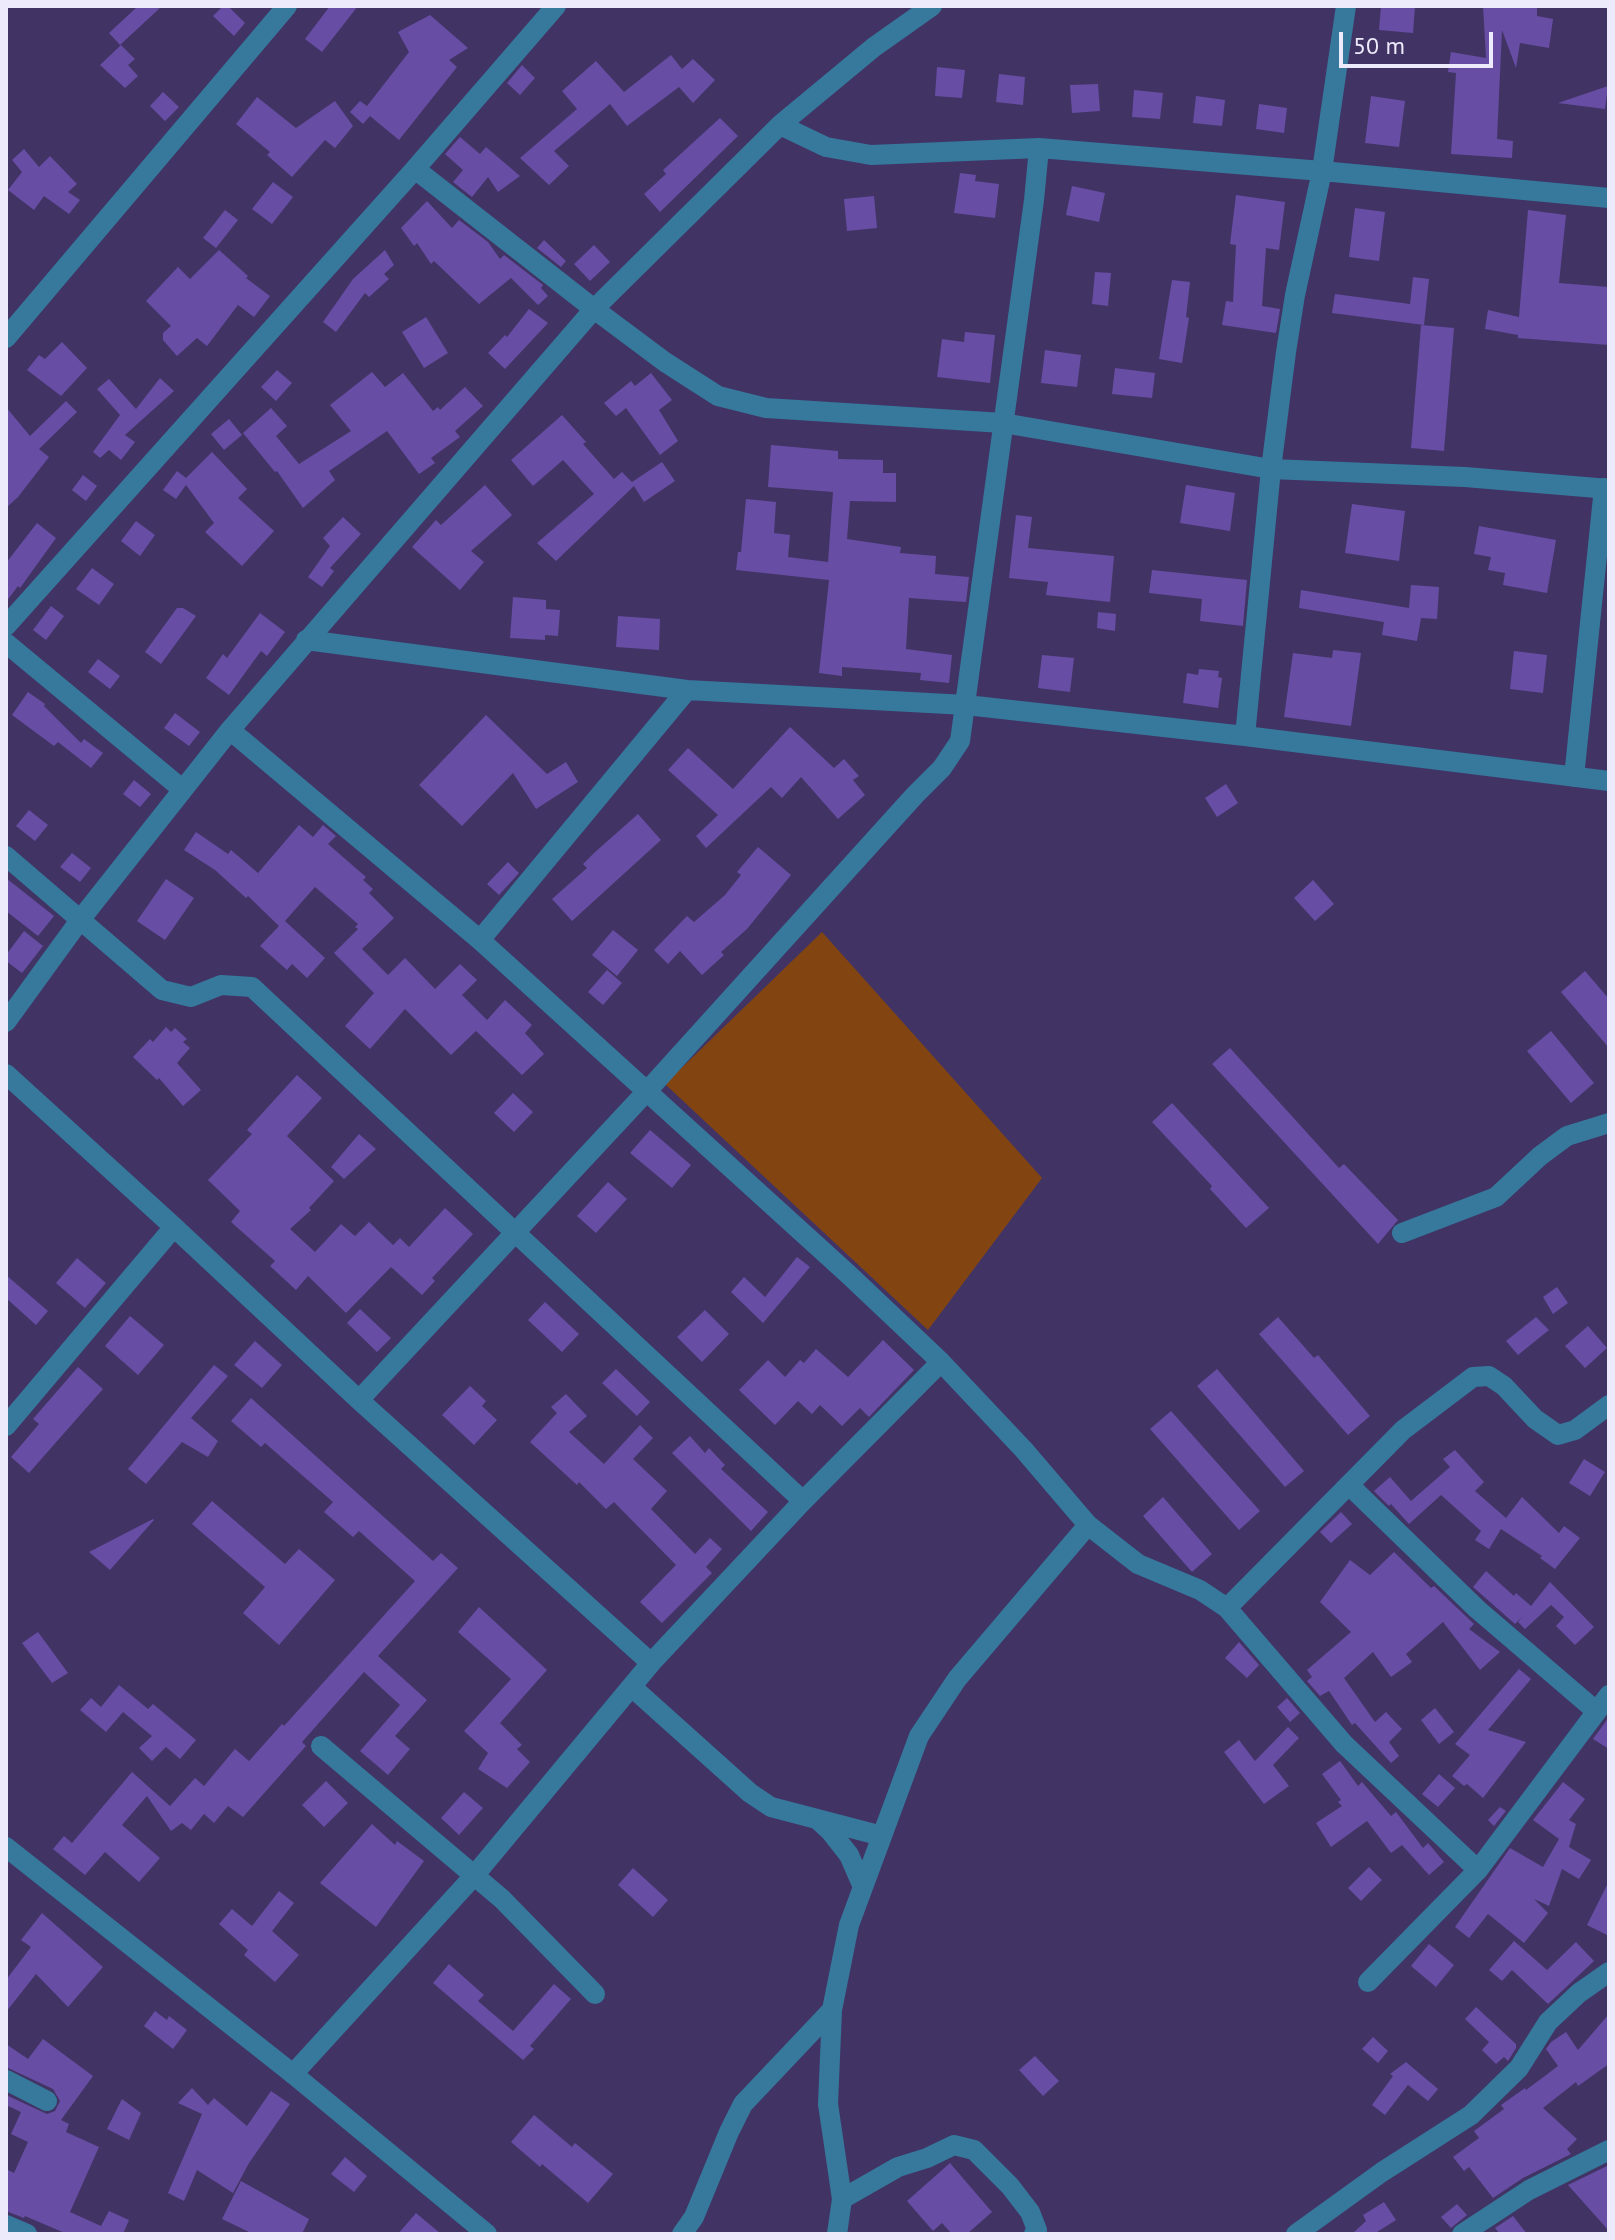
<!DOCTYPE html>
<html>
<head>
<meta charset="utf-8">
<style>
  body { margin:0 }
  #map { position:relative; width:1615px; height:2240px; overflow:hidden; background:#413464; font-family:"PT Sans",sans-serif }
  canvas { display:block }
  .frame { position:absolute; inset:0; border:8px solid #edeafc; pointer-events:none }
  .scale { position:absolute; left:1339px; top:32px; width:154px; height:36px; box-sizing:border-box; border:4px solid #edeafc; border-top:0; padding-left:10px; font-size:24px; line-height:28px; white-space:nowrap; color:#edeafc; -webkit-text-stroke:6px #413464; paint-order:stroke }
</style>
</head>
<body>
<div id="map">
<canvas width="1615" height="2240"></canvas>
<div class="frame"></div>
<div class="scale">50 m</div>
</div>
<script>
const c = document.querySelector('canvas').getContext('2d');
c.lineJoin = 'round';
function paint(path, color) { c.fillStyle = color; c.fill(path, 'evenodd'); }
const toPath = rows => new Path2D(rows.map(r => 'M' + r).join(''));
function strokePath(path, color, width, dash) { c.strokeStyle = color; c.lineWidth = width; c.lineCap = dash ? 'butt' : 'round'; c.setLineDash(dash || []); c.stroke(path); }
paint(toPath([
  [822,932,1042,1178,928,1330,665,1084]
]), '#824512');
paint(toPath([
  [138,6,162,6,120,45,109,33],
  [223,6,228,6,245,23,234,36,213,16],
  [330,6,358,6,322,52,305,39],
  [1381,6,1415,6,1413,33,1379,30],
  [1483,6,1537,6,1537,16,1553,19,1549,48,1520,43,1516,68,1502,30,1497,139,1513,141,1512,158,1451,154,1456,73,1448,72,1451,52,1486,58],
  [430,15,468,48,449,60,457,67,399,140,370,116,363,124,350,112,360,101,367,106,409,52,398,32],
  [121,45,135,59,128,65,138,76,125,88,100,65],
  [671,55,682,69,693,59,715,80,693,103,679,87,627,126,610,104,554,151,569,166,549,185,520,158,577,109,562,91,596,61,624,92],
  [522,65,535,78,520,95,507,83],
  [937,67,965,70,962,98,935,96],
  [999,74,1025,77,1023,105,996,102],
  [1098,84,1100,111,1072,113,1070,85],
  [1608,86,1605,109,1558,103],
  [1134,90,1163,93,1160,119,1132,117],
  [163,92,179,107,165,121,150,106],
  [1196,96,1225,100,1222,126,1193,123],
  [1371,96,1405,101,1399,147,1365,143],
  [257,97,296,128,335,101,353,126,335,148,325,140,292,177,267,155,270,152,236,124],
  [1259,104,1287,108,1284,133,1256,129],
  [720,118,738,136,660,212,644,194,666,174,663,170],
  [460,137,480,154,486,147,520,176,498,192,488,177,472,197,453,182,463,170,445,154],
  [24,149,39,167,50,156,77,184,68,192,80,200,69,214,44,196,34,210,8,190,22,172,12,160],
  [960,173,976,175,975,181,999,184,995,218,954,213],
  [273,182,293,197,272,224,252,209],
  [1072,186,1105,193,1099,222,1066,215],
  [1236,195,1285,202,1279,250,1266,248,1262,306,1280,309,1276,333,1222,325,1226,301,1233,302,1236,245,1230,244],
  [874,196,877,228,847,231,844,199],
  [427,201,452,228,459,220,488,242,500,259,504,255,543,285,541,288,548,296,538,305,511,278,479,304,434,261,431,264,417,243,414,246,401,228],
  [1355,208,1385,212,1379,261,1349,257],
  [225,210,238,220,216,248,203,238],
  [1528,210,1566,215,1559,283,1609,287,1609,345,1518,338,1518,335,1485,329,1488,310,1519,317],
  [544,240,566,261,561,267,537,248],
  [594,245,610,262,590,281,574,264],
  [219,250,248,276,246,278,270,296,254,317,238,305,207,346,197,338,177,356,163,340,163,333,171,326,146,301,178,267,190,279],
  [385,250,394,265,384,274,389,279,369,297,365,293,336,332,323,322,353,279],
  [1095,272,1111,273,1108,306,1092,304],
  [1413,277,1429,279,1424,325,1332,313,1335,294,1410,304],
  [1172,280,1190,282,1186,317,1189,318,1182,363,1159,359],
  [529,309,548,323,505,369,488,353,505,335,507,337],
  [426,317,448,353,424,368,402,332],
  [1421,325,1454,328,1444,451,1411,448],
  [965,332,995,335,990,383,937,377,942,339,964,342],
  [62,342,87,368,61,396,27,370,39,355,45,359],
  [1045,350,1081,355,1077,387,1041,383],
  [1115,368,1155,373,1152,398,1112,394],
  [277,370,292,383,276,401,261,387],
  [372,372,385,387,403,373,433,411,438,407,440,410,465,387,483,406,455,431,460,437,431,458,435,463,419,474,387,431,329,471,335,480,303,508,277,471,275,472,243,433,271,408,287,426,276,436,299,464,351,431,330,405],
  [651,373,672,400,659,410,678,441,660,455,626,408,616,416,604,403,631,381,635,386],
  [160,378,174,391,125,435,135,442,121,460,109,450,100,458,93,452,120,415,97,389,109,379,136,409],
  [66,401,77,412,39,449,49,457,18,497,6,508,6,407,30,436],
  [562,415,586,442,583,444,614,479,622,472,632,482,662,462,675,481,644,502,634,486,556,561,537,543,594,494,563,460,533,486,511,460],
  [229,419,242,435,224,450,211,434],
  [771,445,838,451,838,459,883,460,883,473,896,473,896,502,850,501,847,539,901,547,900,553,936,556,935,574,969,577,966,602,909,598,906,649,952,655,949,683,920,680,921,673,842,667,842,676,819,673,829,580,736,570,738,552,741,552,746,499,776,502,774,533,790,535,788,557,828,562,833,492,768,487],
  [212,452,247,489,238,498,274,531,242,566,205,532,214,523,186,485,176,499,163,490,177,471,186,478],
  [83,475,97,486,86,501,72,490],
  [485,485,512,515,471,551,484,562,460,590,412,547,436,520,441,525],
  [1186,485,1235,493,1230,531,1180,523],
  [1352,504,1405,511,1399,561,1345,553],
  [1016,515,1032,517,1028,548,1114,556,1110,602,1046,595,1048,582,1009,578],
  [343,517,361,534,330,568,334,571,322,587,308,577,330,546,323,538],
  [136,521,155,535,140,556,121,541],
  [37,523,56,538,20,588,18,586,6,602,6,563],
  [1479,526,1556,540,1547,593,1503,585,1505,573,1488,570,1491,557,1474,554],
  [92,568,114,584,99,605,76,589],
  [1152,570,1247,580,1243,626,1200,621,1202,599,1149,593],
  [1411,585,1439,587,1437,619,1421,618,1417,641,1382,635,1384,622,1299,608,1301,590,1409,608],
  [513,597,546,600,546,609,560,610,558,636,545,635,545,640,510,638],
  [51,606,64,616,46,640,33,630],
  [177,608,183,608,196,616,161,664,145,652],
  [1098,612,1116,614,1115,631,1097,628],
  [260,613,285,632,267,656,261,651,229,695,206,678,223,654,227,658],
  [618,616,660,619,659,650,616,647],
  [1333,650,1361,653,1351,726,1284,717,1293,653,1332,658],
  [1514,651,1547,655,1543,693,1510,689],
  [1042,655,1074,658,1070,692,1038,688],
  [98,659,120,676,110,689,88,672],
  [1199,669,1219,671,1218,677,1222,678,1218,708,1183,703,1187,673,1198,675],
  [28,692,45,704,44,706,81,743,84,739,103,753,91,768,58,742,54,746,12,715],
  [175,713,200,732,189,746,164,728],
  [486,715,547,774,566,762,578,782,536,809,513,773,462,826,419,785],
  [790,727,834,768,844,759,859,776,853,780,865,795,838,819,801,777,782,798,771,787,706,848,696,836,718,815,668,770,688,748,733,789],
  [134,780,151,794,140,807,123,794],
  [1226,784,1238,803,1217,817,1205,798],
  [29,810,48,825,35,841,16,826],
  [638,814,661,840,572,921,552,899,587,868,583,864,594,853],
  [299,825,313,837,323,825,336,836,328,844,366,877,363,880,373,889,369,893,394,918,362,949,388,975,405,958,435,989,460,964,477,980,462,995,487,1020,505,1000,532,1025,525,1033,544,1054,522,1075,476,1031,451,1055,405,1009,370,1049,345,1026,374,993,334,953,358,929,355,927,358,924,315,887,285,921,325,958,307,978,292,964,287,970,260,946,279,926,248,896,246,898,215,870,184,850,196,832,228,854,231,850,258,873],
  [758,847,791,875,747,929,721,952,724,955,702,975,680,951,668,964,654,950,687,916,694,922,725,895,741,875,737,872],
  [72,853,91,868,80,882,60,867],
  [508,862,519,873,499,895,487,884],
  [6,878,54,916,38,936,6,911],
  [166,879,194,898,165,940,137,921],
  [1313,880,1334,904,1315,921,1294,898],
  [613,930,638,950,617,976,592,955],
  [24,931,43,946,22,973,6,961,6,955],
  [607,970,622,983,603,1005,588,992],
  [1585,971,1609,999,1609,1048,1561,992],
  [166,1027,171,1032,175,1028,187,1039,183,1042,190,1048,177,1063,201,1090,183,1106,159,1078,157,1080,133,1057,150,1039,153,1042],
  [1551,1031,1594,1083,1571,1103,1527,1051],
  [1230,1048,1339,1168,1344,1164,1398,1220,1378,1244,1212,1064],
  [297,1075,322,1098,287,1136,334,1181,309,1208,311,1210,290,1229,315,1252,341,1224,355,1236,369,1222,393,1245,400,1238,409,1247,445,1208,473,1234,432,1278,435,1281,422,1295,391,1267,346,1313,308,1276,296,1290,270,1266,275,1261,231,1222,240,1211,208,1180,252,1134,247,1130],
  [513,1093,533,1112,514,1132,494,1113],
  [1172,1103,1269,1208,1246,1228,1210,1189,1212,1186,1152,1122],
  [650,1130,691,1165,672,1188,630,1153],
  [359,1134,376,1149,344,1179,331,1167],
  [608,1182,627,1199,596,1233,577,1216],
  [797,1257,810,1267,763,1323,731,1292,744,1277,765,1297],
  [77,1258,106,1283,85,1308,56,1283],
  [6,1275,48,1311,36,1325,6,1298],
  [1557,1287,1568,1303,1553,1314,1543,1297],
  [545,1302,579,1334,562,1352,528,1320],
  [360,1309,391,1338,377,1352,347,1323],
  [705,1310,729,1334,702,1362,677,1337],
  [130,1316,164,1345,138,1375,105,1346],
  [1278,1317,1314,1358,1318,1355,1370,1416,1348,1435,1259,1334],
  [1536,1317,1549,1330,1518,1355,1506,1341],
  [1588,1326,1607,1348,1585,1368,1565,1346],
  [883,1340,914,1370,869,1417,860,1408,842,1426,820,1405,812,1414,798,1401,775,1425,739,1390,768,1360,785,1377,800,1360,804,1363,816,1349,848,1377],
  [255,1341,282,1365,262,1388,234,1365],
  [214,1365,228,1376,191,1418,218,1441,208,1457,182,1442,146,1484,128,1469],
  [78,1367,103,1389,29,1473,11,1457,39,1424,33,1419],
  [616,1369,650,1402,637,1416,602,1383],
  [1217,1369,1304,1471,1285,1487,1197,1386],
  [470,1386,486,1401,482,1406,497,1420,474,1445,442,1415],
  [566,1394,587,1416,569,1432,604,1464,640,1425,653,1438,633,1459,667,1491,651,1509,695,1554,710,1538,722,1549,706,1567,712,1573,662,1623,640,1602,676,1565,614,1502,606,1509,579,1482,577,1485,530,1442,557,1413,551,1407],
  [251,1398,433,1561,441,1553,458,1568,378,1656,427,1700,395,1736,410,1749,388,1775,360,1751,400,1705,364,1672,302,1742,306,1746,243,1817,228,1806,214,1823,204,1814,191,1830,182,1823,171,1831,147,1796,122,1825,160,1858,139,1882,105,1852,85,1875,53,1849,64,1836,72,1843,132,1772,170,1806,195,1778,204,1786,235,1749,249,1761,282,1724,284,1726,415,1581,359,1531,353,1537,324,1512,333,1502,265,1443,261,1447,231,1421],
  [1171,1411,1260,1511,1239,1530,1150,1429],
  [690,1436,705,1453,709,1448,725,1465,721,1469,768,1512,751,1531,672,1453],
  [1455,1450,1484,1482,1475,1491,1506,1518,1522,1497,1559,1533,1564,1526,1580,1538,1555,1569,1540,1558,1542,1556,1501,1529,1489,1549,1475,1540,1481,1531,1441,1495,1409,1524,1391,1504,1389,1506,1374,1491,1390,1477,1411,1501,1450,1467,1443,1459],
  [1584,1459,1605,1472,1590,1496,1569,1483],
  [1163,1497,1212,1554,1192,1572,1143,1516],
  [212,1501,285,1564,299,1549,335,1580,279,1645,243,1613,265,1587,192,1524],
  [1341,1512,1352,1524,1331,1543,1320,1532],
  [154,1520,110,1570,89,1552,153,1519],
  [1394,1552,1431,1588,1434,1586,1474,1624,1469,1629,1500,1652,1480,1670,1443,1622,1406,1654,1412,1662,1391,1677,1373,1652,1344,1678,1375,1722,1386,1712,1402,1729,1389,1742,1399,1756,1391,1763,1355,1723,1352,1725,1329,1691,1320,1696,1307,1681,1312,1677,1307,1670,1351,1632,1320,1602,1350,1560,1370,1575],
  [1486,1571,1514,1596,1516,1593,1531,1606,1550,1582,1594,1627,1575,1645,1556,1626,1564,1617,1551,1605,1525,1629,1518,1622,1523,1616,1515,1624,1473,1587],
  [479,1607,547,1670,500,1723,522,1745,517,1749,530,1762,507,1788,478,1769,488,1753,464,1731,511,1679,458,1632],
  [38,1632,68,1673,52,1683,22,1643],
  [1239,1642,1259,1665,1247,1678,1225,1658],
  [1519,1669,1531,1679,1488,1730,1526,1742,1483,1798,1467,1784,1464,1786,1452,1776,1470,1755,1455,1744],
  [119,1685,148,1709,153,1704,196,1740,180,1759,166,1747,152,1761,139,1748,152,1736,123,1712,106,1732,80,1710,91,1698,101,1707],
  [1287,1698,1300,1713,1290,1722,1277,1707],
  [1435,1708,1454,1732,1439,1744,1421,1720],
  [1609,1717,1609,1749,1593,1739],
  [1288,1727,1299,1738,1273,1765,1289,1786,1264,1804,1224,1752,1239,1740,1255,1761],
  [1340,1761,1358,1786,1362,1782,1391,1816,1396,1812,1423,1848,1428,1843,1444,1862,1429,1875,1402,1845,1391,1853,1367,1821,1331,1847,1316,1823,1342,1806,1338,1802,1341,1800,1322,1774],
  [1439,1774,1455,1788,1438,1807,1422,1794],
  [326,1781,348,1803,324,1827,302,1805],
  [1563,1782,1585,1799,1569,1820,1576,1824,1569,1847,1591,1860,1579,1879,1562,1869,1549,1906,1534,1899,1548,1913,1524,1943,1488,1914,1469,1938,1455,1927,1510,1848,1543,1867,1559,1839,1533,1820],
  [464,1792,483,1808,459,1835,441,1818],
  [1500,1807,1506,1811,1494,1826,1488,1820],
  [372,1824,395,1845,397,1841,424,1861,376,1927,320,1883],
  [1369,1867,1382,1880,1361,1901,1348,1888],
  [633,1868,668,1900,653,1917,618,1885],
  [1609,1881,1609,1936,1587,1925],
  [279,1891,294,1903,272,1931,299,1955,275,1982,244,1955,248,1950,219,1924,232,1909,252,1926],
  [42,1913,103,1967,68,2007,36,1974,6,2012,6,1980,31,1947,21,1940],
  [1514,1941,1547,1970,1576,1942,1594,1961,1548,2004,1512,1970,1502,1981,1489,1970],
  [1429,1944,1454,1965,1436,1987,1411,1966],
  [449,1964,484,1995,478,2001,513,2031,554,1984,571,1999,530,2046,534,2049,523,2060,433,1983],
  [1476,2007,1516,2044,1516,2048,1508,2061,1504,2057,1496,2064,1482,2050,1489,2042,1465,2019],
  [155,2011,167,2020,169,2016,187,2030,173,2049,144,2026],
  [1609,2014,1609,2064,1578,2086,1576,2082,1543,2108,1577,2139,1567,2149,1571,2154,1523,2178,1493,2198,1469,2167,1464,2171,1453,2157,1479,2138,1474,2131,1504,2109,1501,2105,1525,2088,1526,2090,1558,2066,1546,2049,1551,2042,1566,2032,1578,2050],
  [1373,2037,1388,2051,1378,2063,1362,2049],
  [43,2039,93,2076,61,2120,69,2124,66,2132,99,2147,70,2212,101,2226,109,2211,129,2220,123,2234,67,2234,25,2216,24,2218,6,2211,6,2169,14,2173,28,2142,11,2134,21,2112,6,2105,6,2095,47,2114,55,2111,60,2101,53,2089,6,2067,6,2044,28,2059],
  [1035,2056,1059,2081,1043,2096,1019,2070],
  [1406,2062,1438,2089,1428,2101,1408,2085,1385,2115,1372,2105,1393,2076,1390,2074],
  [192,2088,208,2105,214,2098,247,2126,271,2091,290,2104,249,2163,233,2193,197,2170,184,2201,168,2193,202,2114,178,2103],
  [122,2099,141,2113,129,2140,107,2129],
  [534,2115,572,2147,575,2143,613,2174,588,2203,542,2164,540,2167,511,2142],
  [345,2157,367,2176,354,2192,331,2174],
  [950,2163,992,2212,967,2234,952,2234,942,2223,933,2231,907,2201],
  [1609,2165,1609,2231,1568,2185],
  [241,2181,309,2219,302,2234,253,2234,222,2219],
  [1384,2202,1396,2220,1374,2234,1352,2234,1366,2221,1363,2215],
  [1457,2204,1467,2215,1451,2228,1441,2217],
  [416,2213,441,2234,398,2234],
  [1513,2216,1527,2234,1500,2234,1495,2228]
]), '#674da4');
strokePath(toPath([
  [780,125,826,147,871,155,1039,148,1322,171,1609,198],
  [415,169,594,309,665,362,718,396,766,408,1003,423,1271,469,1465,477,1609,489],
  [6,338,287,6],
  [6,626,415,169,556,6],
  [306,640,687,690,966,705,1245,736,1609,781],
  [6,643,182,789],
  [230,730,480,940,848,1274,941,1362,1024,1450,1088,1525,1138,1564,1200,1590,1227,1608,1344,1744,1478,1870],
  [1245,736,1271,469,1286,352,1295,295,1322,171,1346,6],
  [1574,777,1604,488],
  [6,856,162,990,191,997,221,985,252,987,803,1501],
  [480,940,687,690],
  [6,1022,80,920,230,730,594,309,780,125,874,47,932,6],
  [6,1074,174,1227,359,1400,651,1663],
  [1402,1233,1496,1197,1540,1156,1567,1136,1609,1123],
  [359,1400,648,1090,915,795,942,768,960,741,1034,200,1039,148],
  [6,1426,174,1227],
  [1349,1485,1477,1609,1596,1711],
  [1227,1608,1403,1430,1473,1377,1489,1376,1504,1386,1535,1419,1558,1435,1575,1430,1609,1405],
  [633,1688,750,1793,771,1807,882,1836],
  [321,1746,502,1899,595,1994],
  [818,1820,831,1832,849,1855,863,1887],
  [1368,1982,1478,1870,1609,1695],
  [293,2074,473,1877,651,1663,803,1501,941,1362],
  [6,2080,47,2101],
  [842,2199,898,2167,927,2158,954,2145,974,2150,1010,2186,1030,2212,1037,2230,1034,2234],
  [6,2225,27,2234],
  [682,2234,694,2217,729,2132,743,2104,832,2010],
  [837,2234,842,2199,828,2104,832,2010,849,1925,919,1736,957,1679,1088,1525],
  [1296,2234,1382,2172,1471,2115,1519,2068,1548,2022,1579,1993,1609,1972],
  [1462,2234,1529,2190,1609,2150]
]), '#36799d', 20);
strokePath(toPath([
  [6,1847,293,2074,487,2234]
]), '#36799d', 20);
</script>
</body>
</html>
